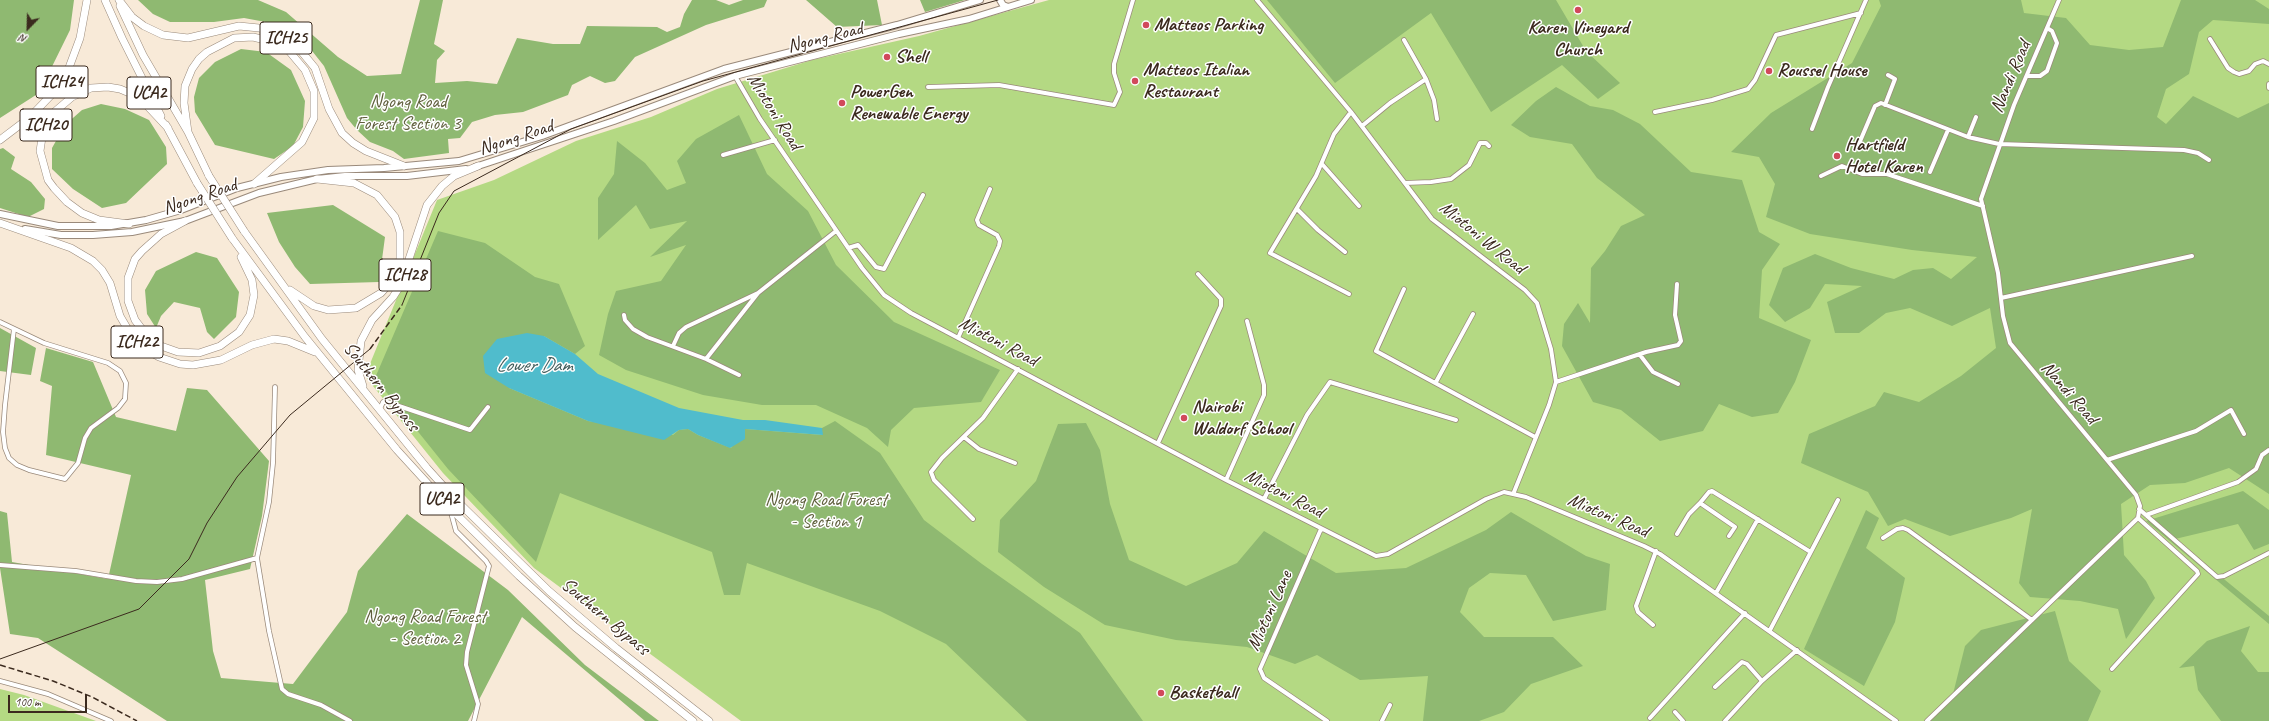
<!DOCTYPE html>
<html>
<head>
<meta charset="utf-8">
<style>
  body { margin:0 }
  #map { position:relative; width:2269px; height:721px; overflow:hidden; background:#f8ead8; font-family:Caveat,sans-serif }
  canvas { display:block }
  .north { position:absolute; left:8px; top:8px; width:40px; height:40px; -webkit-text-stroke:3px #fff; paint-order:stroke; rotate:203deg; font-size:11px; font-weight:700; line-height:16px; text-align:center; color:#3b2a1e }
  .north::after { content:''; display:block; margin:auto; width:14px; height:18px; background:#3b2a1e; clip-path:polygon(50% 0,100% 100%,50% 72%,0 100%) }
  .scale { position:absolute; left:8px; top:695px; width:79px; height:18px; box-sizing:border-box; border:2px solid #3b2a1e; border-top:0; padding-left:5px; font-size:12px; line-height:14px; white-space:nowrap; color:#3b2a1e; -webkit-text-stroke:3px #fff; paint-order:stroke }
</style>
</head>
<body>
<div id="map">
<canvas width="2269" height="721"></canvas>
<div class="north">N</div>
<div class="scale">100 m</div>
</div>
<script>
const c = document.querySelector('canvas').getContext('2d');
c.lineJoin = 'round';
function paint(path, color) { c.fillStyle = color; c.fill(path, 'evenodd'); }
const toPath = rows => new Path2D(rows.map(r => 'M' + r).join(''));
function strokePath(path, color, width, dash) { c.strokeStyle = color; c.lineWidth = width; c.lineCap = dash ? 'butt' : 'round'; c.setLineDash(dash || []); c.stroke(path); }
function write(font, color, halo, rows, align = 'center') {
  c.font = font + ' Caveat,sans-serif'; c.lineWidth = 3; c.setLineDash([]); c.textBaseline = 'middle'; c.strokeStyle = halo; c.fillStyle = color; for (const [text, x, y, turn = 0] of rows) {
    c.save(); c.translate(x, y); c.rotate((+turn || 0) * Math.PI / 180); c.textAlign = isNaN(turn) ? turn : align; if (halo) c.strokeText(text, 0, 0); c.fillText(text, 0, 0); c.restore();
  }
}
paint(toPath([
  [1049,0,2269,0,2269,721,741,721,534,568,443,473,365,376,437,200,494,180,576,141,651,117,717,89,812,60,919,36],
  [0,689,24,695,96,721,0,721]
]), '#b4d983');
paint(toPath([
  [0,0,74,0,70,30,39,93,0,118],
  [138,0,258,0,286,12,338,57,367,76,401,74,420,0,443,0,434,44,445,51,437,60,435,83,467,81,497,84,517,38,553,44,580,44,587,26,657,27,667,32,680,27,684,14,692,0,716,0,729,5,743,0,767,0,764,7,706,25,635,57,615,81,605,83,590,76,572,85,568,95,523,112,495,115,472,122,460,138,448,139,449,153,404,159,393,151,370,142,357,130,347,118,324,66,301,37,271,23,244,18,214,22,170,22,153,14],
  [806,0,877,0,882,25,837,27],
  [920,0,965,0,925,12],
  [1267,0,1556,0,1586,51,1620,83,1598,99,1562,65,1491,112,1431,13,1335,83],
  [1879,0,2021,0,2024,13,2066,18,2090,45,2129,50,2163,47,2181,0,2255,0,2269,9,2269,24,2213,20,2199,32,2189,74,2166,89,2157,117,2166,124,2193,96,2238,118,2269,103,2269,494,2229,468,2185,483,2150,485,2121,504,2124,555,2146,581,2155,598,2126,639,2118,609,2080,601,2030,597,2019,583,2032,509,2011,518,1950,536,1905,519,1888,526,1868,492,1801,463,1809,434,1875,406,1884,392,1919,402,1961,376,1996,348,1990,308,1952,326,1910,308,1886,313,1859,333,1835,333,1827,302,1862,286,1825,284,1810,308,1785,322,1769,305,1783,268,1815,254,1851,268,1894,279,1913,270,1933,268,1951,279,1977,257,1912,250,1810,234,1766,217,1775,184,1759,157,1731,152,1771,113,1852,63,1881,6],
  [241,49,266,52,291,70,305,101,303,127,293,146,274,159,215,145,195,112,194,97,199,78,215,62],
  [1556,87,1590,106,1613,110,1640,124,1691,172,1742,180,1759,232,1780,244,1762,270,1759,318,1811,340,1795,382,1778,413,1752,417,1719,404,1703,431,1660,441,1621,410,1593,402,1562,346,1564,324,1578,303,1590,323,1591,268,1605,251,1621,226,1645,215,1597,178,1572,144,1530,137,1511,125,1536,101],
  [101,104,125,109,149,120,166,147,167,164,126,203,102,208,73,189,52,169,52,148,65,125,82,110],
  [739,115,767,174,808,211,836,265,894,322,1000,370,981,402,914,408,891,430,888,447,867,428,816,405,762,405,703,395,626,370,599,355,608,314,616,291,661,281,686,245,650,257,687,221,650,229,636,205,598,240,598,198,614,174,617,141,645,163,667,190,686,183,677,161,696,139],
  [3,148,15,157,11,169,31,182,45,199,44,209,28,217,0,208,0,149],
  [333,205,385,237,379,282,310,284,295,267,279,242,267,213],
  [438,231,485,243,535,277,559,284,585,346,575,354,544,336,509,388,588,421,673,435,679,430,688,429,698,435,731,448,745,429,822,435,822,428,835,421,880,453,924,520,982,564,1080,633,1143,721,1027,721,946,644,880,611,747,563,740,595,724,595,712,552,560,493,536,562,448,469,375,378],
  [196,252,217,258,239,292,236,317,214,339,207,332,200,308,174,302,161,316,156,328,147,314,145,290,156,271],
  [0,328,36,348,31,375,0,371],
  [46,348,93,362,116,417,176,431,187,388,207,390,269,461,262,516,250,569,205,580,213,651,221,678,293,684,347,612,358,571,407,514,508,590,585,665,659,721,645,721,522,617,468,721,167,721,38,638,10,634,0,568,0,511,7,513,12,562,108,579,131,475,46,455,52,386,40,381],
  [1086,423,1100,450,1110,504,1129,560,1186,586,1237,563,1264,531,1336,573,1406,568,1486,530,1511,512,1586,556,1610,564,1606,610,1553,621,1526,575,1490,573,1469,588,1460,612,1484,637,1553,637,1583,666,1531,684,1504,712,1479,721,1423,721,1428,676,1360,680,1317,655,1295,664,1247,647,1176,640,1105,625,1044,587,998,552,1000,520,1036,481,1058,424],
  [2243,491,2269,510,2269,544,2254,550,2238,524,2175,539,2269,616,2269,624,2146,521],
  [1866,510,1879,518,1866,548,1905,578,1895,622,1864,686,1804,649],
  [2055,611,2069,661,2101,691,2088,721,1925,721,1953,694,1965,646,1981,630],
  [2250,626,2241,651,2258,672,2269,672,2269,721,2221,721,2198,690,2194,666,2179,668,2207,641]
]), '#8fb971');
paint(toPath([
  [527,333,544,336,575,354,598,374,679,408,743,420,765,420,822,428,823,435,745,429,745,439,730,448,698,435,688,429,679,430,664,440,588,421,509,388,485,373,483,356,497,339]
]), '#50bccc');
const minor = toPath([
  [1257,0,1351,112,1432,219,1525,290,1537,303,1551,349,1556,382,1549,405,1514,492],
  [2210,39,2228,68,2234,72,2239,74,2249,71,2255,64,2263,61,2269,64],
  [735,76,760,119,862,268,884,295,911,313,1226,480,1376,556,1388,554,1486,499,1504,492,1526,497,1644,546,1660,554,1896,721],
  [2027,76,2040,76,2047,71,2057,43,2052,31,2047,28],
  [1426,79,1434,100,1437,119],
  [2269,84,2269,88],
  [928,87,999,85,1114,105,1120,92,1114,73,1114,64,1133,0],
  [1885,105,1895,79,1888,75],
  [1655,112,1712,100,1748,89,1755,80,1776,35,1861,13],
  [1362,126,1390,103,1426,79,1404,40],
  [1812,129,1828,87,1866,0],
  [1968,137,1976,117],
  [1858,146,1875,106,1881,103,1968,137,1999,144,2184,150,2198,153,2209,160],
  [723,155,775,140],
  [1322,164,1359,206],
  [1930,172,1948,130],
  [1821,176,1842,166,1862,174,1887,174,1983,206],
  [1405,183,1431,182,1451,179,1469,165,1480,143,1486,143,1489,146],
  [1297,209,1318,230,1345,252],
  [848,248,858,245,876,267,884,269,923,195],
  [1404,289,1376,351,1535,437],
  [1349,294,1270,253,1316,176,1334,134,1351,112],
  [2001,298,2192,256],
  [624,315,625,320,633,329,647,337,706,359],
  [0,322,44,343,108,363,120,371,126,383,125,399,118,408,91,428,85,438,78,463,65,479,29,470,17,465,9,458,5,448,3,432,5,405,14,329],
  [958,338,999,246,1000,241,997,235,979,225,977,220,990,189],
  [673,346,679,333,686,327,758,293],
  [1640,355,1653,372,1678,384],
  [739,375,706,359,758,293,836,231],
  [1436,382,1473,314],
  [1556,382,1646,352,1678,345,1681,341,1675,315,1677,284],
  [380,409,383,402,387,402,470,430,488,407],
  [964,437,979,449,1015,463],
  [1158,443,1221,306,1221,299,1198,274],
  [2107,460,2196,431,2231,410,2244,434],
  [1226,480,1264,395,1264,385,1247,321],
  [1264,499,1307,415,1330,382,1456,420],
  [450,509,456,531,486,561,489,566,467,652,466,665,478,704,474,721],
  [2139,509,2217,577,2224,576,2269,553],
  [2146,515,2238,482,2256,469,2262,455,2269,450],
  [973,519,934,480,931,472,942,458,983,418,1018,369],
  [1321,529,1260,669,1264,678,1327,721],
  [1677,534,1689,514,1700,503],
  [1729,536,1735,527,1700,503,1709,492,1712,491,1809,551],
  [1883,538,1897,529,1903,528,1908,530,2032,620],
  [257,558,269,631,282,689,288,694,321,705,350,721],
  [0,565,76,571,136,581,157,582,182,579,257,558,269,502,273,463,275,387],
  [1716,593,1758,519],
  [1653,625,1638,612,1636,606,1656,551],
  [1770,630,1838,500],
  [2112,669,2198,574,2197,571,2138,518],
  [0,681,48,694,111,721],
  [1715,687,1742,662,1747,664,1762,681],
  [1675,712,1683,721],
  [1650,718,1745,613],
  [1382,721,1390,705],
  [1725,721,1762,681,1797,650],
  [1927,721,2138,518,2140,506,2136,495,2010,343,2003,316,1998,273,1981,199,2014,105,2059,0]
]);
const secondary = toPath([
  [1000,0,1003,5,1008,7],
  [475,167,614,121,735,76,899,34,969,19,1031,0],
  [0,214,58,226,111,226,146,220,181,210,237,188,281,177,328,170,384,168,459,161,542,136,724,69,897,25,980,0],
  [25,229,61,235,93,235,132,232,185,221,259,193,317,179,345,176,407,176,466,169]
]);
const trunk = toPath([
  [105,0,122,38,161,116],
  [119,0,132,17,144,26,163,35,188,38,239,26,259,28,281,35,301,51,315,68,329,109,342,133,353,143,366,151,404,166],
  [120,6,143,55,188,132,209,176],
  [166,125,197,183],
  [188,132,184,103,185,86,192,69,199,59,207,52,234,38,253,37,269,41,289,51,305,70,314,91,314,118,302,142,254,184],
  [0,140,29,118,59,87,67,73,80,38,87,0],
  [185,221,161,234,142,251,135,259,128,278,128,301,135,320,148,337,161,346,178,352,199,353,220,346,239,332,250,315,254,295,252,280,241,257],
  [0,223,71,248,93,261,102,270,110,283,120,316,130,333,145,349,159,357,180,364,193,365,221,360,252,345,274,339,288,341,315,352],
  [129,224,99,220,82,213,67,202,54,188,48,180,40,151,43,131,52,114,72,97,91,88,108,87,120,89,139,97,168,128],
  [244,231,322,339,427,468,455,499,549,591,616,648,709,721],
  [232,238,305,337,397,450,450,508,519,576,575,627,693,721],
  [290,290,314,306,328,310,356,308,381,293,391,282,400,259,400,232,395,217,377,195,354,183,317,179],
  [363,386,358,370,361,341,372,320,393,297,400,286,427,205,442,186,454,176,478,166]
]);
strokePath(minor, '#9a8a7b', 5.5);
strokePath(secondary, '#9a8a7b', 8);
strokePath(trunk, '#9a8a7b', 8);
strokePath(minor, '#fff', 4);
strokePath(secondary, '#fff', 6);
strokePath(trunk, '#fff', 7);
strokePath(toPath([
  [402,305,439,213,454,191,571,129,703,81,998,0],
  [0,659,139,609,189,559,207,523,237,477,290,415,370,349]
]), '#3b2a1e', 1);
strokePath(toPath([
  [370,349,402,305],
  [0,665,53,681,92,697,137,721]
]), '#3b2a1e', 1.5, [6, 3]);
const trunkBridge = toPath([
  [209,176,244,231],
  [197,183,232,238]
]);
strokePath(trunkBridge, '#9a8a7b', 8, []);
strokePath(trunkBridge, '#fff', 7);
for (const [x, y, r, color] of [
  [1578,10,4,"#d1495b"],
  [1146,25,4,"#d1495b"],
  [887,57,4,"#d1495b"],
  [1769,71,4,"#d1495b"],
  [1135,81,4,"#d1495b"],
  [842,103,4,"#d1495b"],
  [1837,156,4,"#d1495b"],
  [1184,418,4,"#d1495b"],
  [1161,693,4,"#d1495b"]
]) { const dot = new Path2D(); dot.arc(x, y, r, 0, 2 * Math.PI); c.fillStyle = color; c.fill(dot); strokePath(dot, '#fff', 1.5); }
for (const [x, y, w] of [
  [286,38,52],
  [62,82,52],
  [149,93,44],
  [46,125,52],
  [405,275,52],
  [137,342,52],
  [442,499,44]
]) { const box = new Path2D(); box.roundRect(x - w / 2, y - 16, w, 32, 3); c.fillStyle = '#fff'; c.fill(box); strokePath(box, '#3b2a1e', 1); }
write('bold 18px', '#3b2a1e', null, [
  ["ICH25",286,38],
  ["ICH24",62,82],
  ["UCA2",149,93],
  ["ICH20",46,125],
  ["ICH28",405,275],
  ["ICH22",137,342],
  ["UCA2",442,499]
]);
write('bold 19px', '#3b2a1e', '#fff', [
  ["Matteos Parking",1154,25],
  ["Karen Vineyard",1578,28,"center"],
  ["Church",1578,50,"center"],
  ["Shell",895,57],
  ["Matteos Italian",1143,70],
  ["Restaurant",1143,92],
  ["Roussel House",1777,71],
  ["PowerGen",850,92],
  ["Renewable Energy",850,114],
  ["Hartfield",1845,145],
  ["Hotel Karen",1845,167],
  ["Nairobi",1192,407],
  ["Waldorf School",1192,429],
  ["Basketball",1169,693]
], 'left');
write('19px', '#3b2a1e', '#fff', [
  ["Ngong Road",825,38,-14],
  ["Nandi Road",2011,77,-67],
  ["Miotoni Road",774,112,58],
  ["Ngong Road",516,138,-18],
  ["Ngong Road",200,197,-19],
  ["Miotoni W Road",1482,238,39],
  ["Miotoni Road",998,342,28],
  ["Southern Bypass",381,387,51],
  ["Nandi Road",2069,393,49],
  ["Miotoni Road",1284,494,27],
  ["Miotoni Road",1608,516,23],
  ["Miotoni Lane",1270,611,-66],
  ["Southern Bypass",605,617,40]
]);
write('19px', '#5f5f3c', '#fff', [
  ["Ngong Road",408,102],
  ["Forest Section 3",408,124],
  ["Ngong Road Forest",826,500],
  ["- Section 1",826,522],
  ["Ngong Road Forest",425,617],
  ["- Section 2",425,639]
]);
write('italic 20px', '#425d5b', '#fff', [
  ["Lower Dam",534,366]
]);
</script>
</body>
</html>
